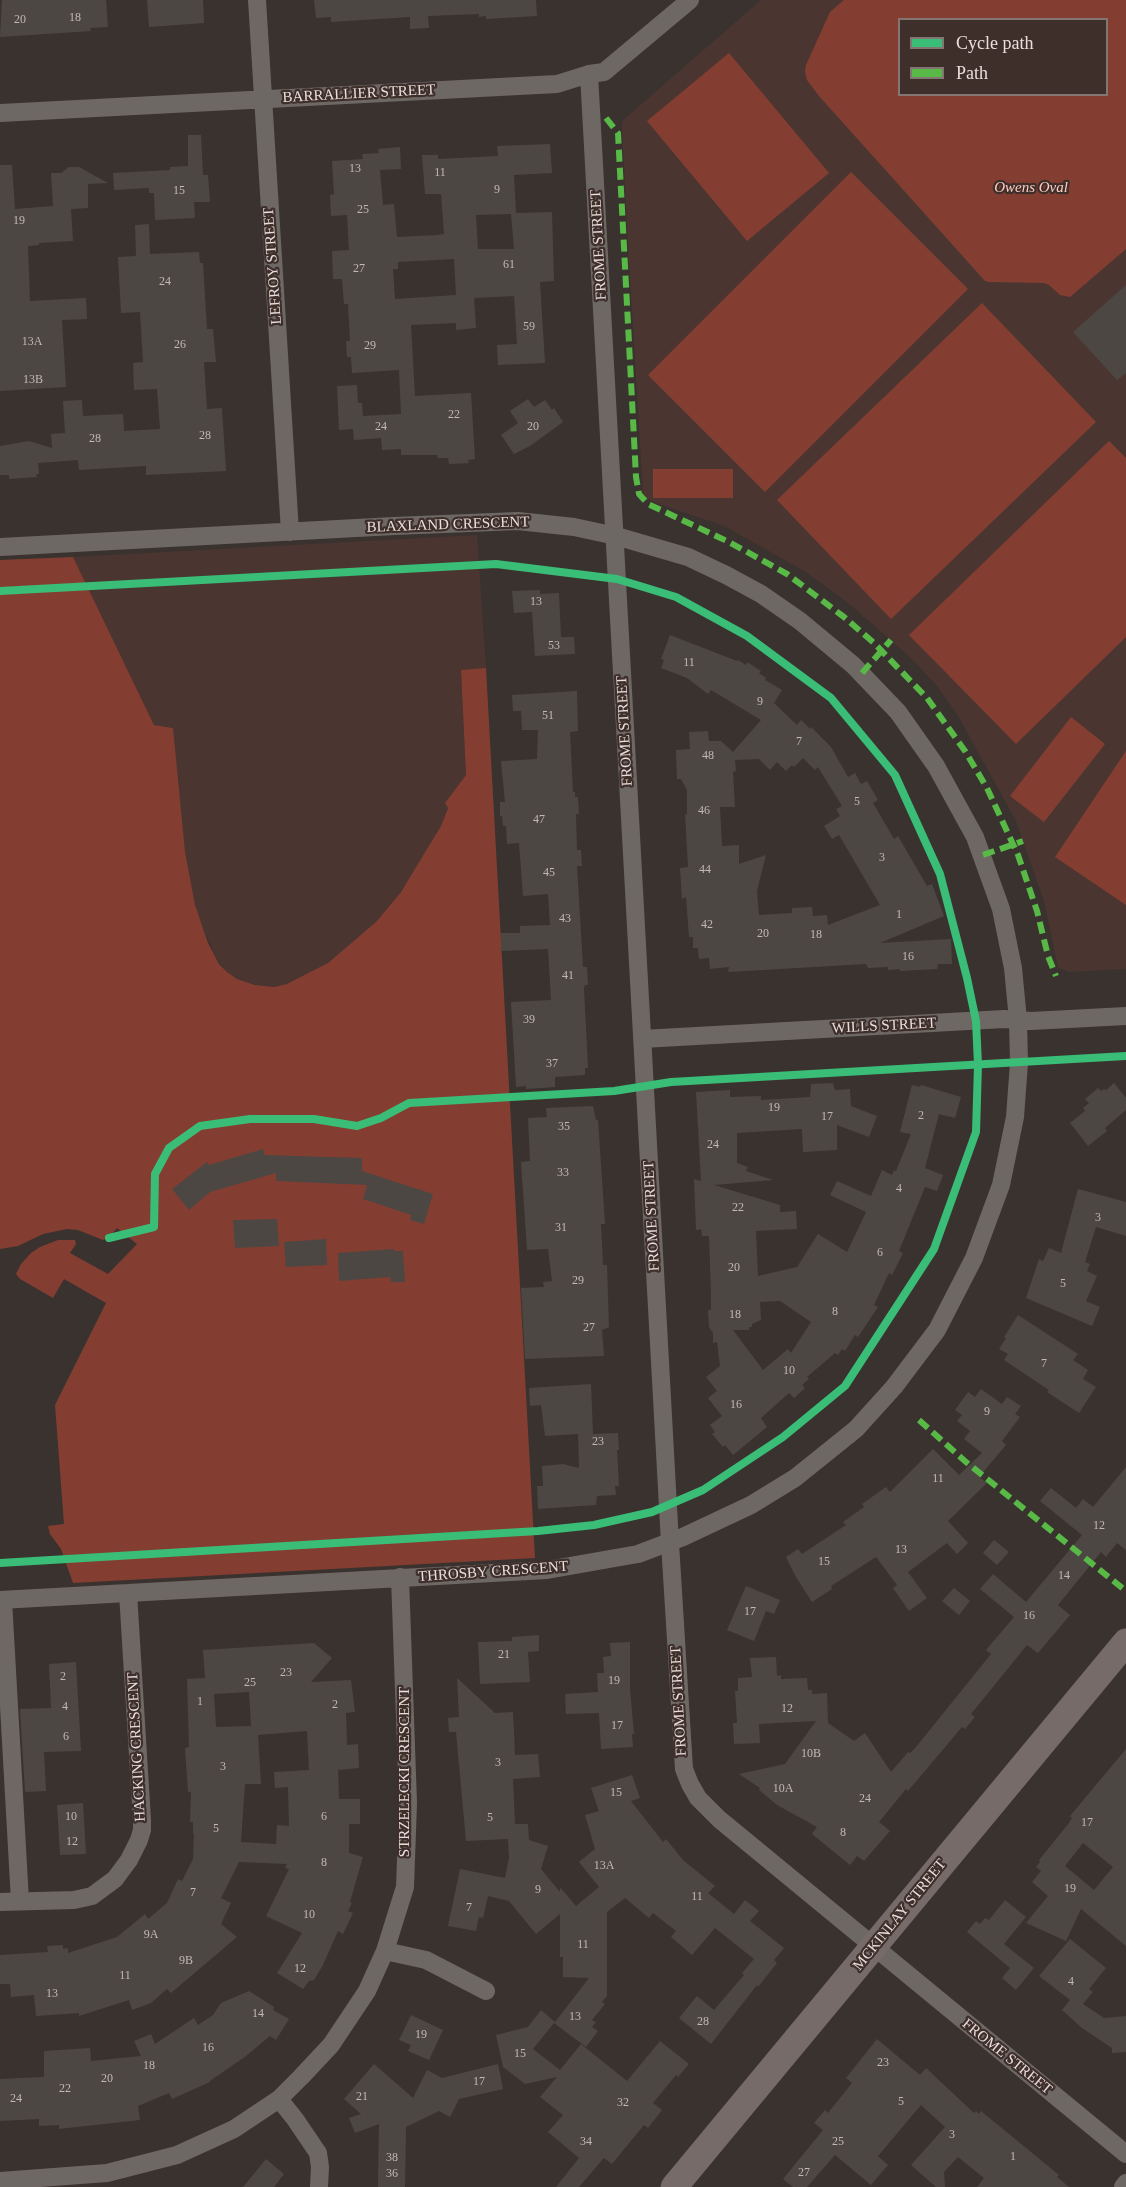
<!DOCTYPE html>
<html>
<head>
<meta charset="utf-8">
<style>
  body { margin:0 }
  #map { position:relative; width:1126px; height:2187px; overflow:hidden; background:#3a322f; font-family:Georgia,serif }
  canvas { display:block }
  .legend { position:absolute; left:898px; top:18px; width:210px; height:78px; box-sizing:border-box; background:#3e2f2b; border:2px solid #827572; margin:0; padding:8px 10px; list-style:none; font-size:18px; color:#e9dedc }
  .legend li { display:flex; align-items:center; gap:12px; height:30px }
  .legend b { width:30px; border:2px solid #827572 }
</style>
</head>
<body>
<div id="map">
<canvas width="1126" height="2187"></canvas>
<ul class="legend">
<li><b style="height:8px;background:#3abd76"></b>Cycle path</li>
<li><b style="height:8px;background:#58b947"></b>Path</li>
</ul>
</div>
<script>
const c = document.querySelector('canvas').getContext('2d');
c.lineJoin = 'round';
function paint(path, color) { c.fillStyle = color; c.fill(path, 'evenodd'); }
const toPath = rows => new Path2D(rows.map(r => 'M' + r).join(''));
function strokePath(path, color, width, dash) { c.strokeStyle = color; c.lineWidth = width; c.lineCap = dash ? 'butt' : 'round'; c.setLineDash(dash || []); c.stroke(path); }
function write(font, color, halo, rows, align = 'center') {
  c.font = font + ' Georgia,serif'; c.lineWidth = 4.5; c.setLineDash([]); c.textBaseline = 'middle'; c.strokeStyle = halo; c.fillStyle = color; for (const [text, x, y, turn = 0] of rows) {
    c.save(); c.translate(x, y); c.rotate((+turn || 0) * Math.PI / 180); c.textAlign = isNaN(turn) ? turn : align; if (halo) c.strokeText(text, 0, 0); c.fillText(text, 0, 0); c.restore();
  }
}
paint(toPath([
  [761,0,1126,0,1126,969,1068,972,1058,967,1044,901,1016,821,957,714,937,686,910,657,848,603,806,572,724,526,656,503,646,498,643,492,629,263,622,127,623,120],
  [900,20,1106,20,1106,94,900,94],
  [477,535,486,668,461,670,466,775,445,803,448,807,441,826,414,874,395,900,377,921,328,963,293,983,274,987,256,985,237,979,227,972,216,958,198,917,190,885,182,838,173,728,154,725,73,557]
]), '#4a3531');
paint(toPath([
  [844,0,1126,0,1126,249,1070,297,1060,295,1049,285,1044,283,989,282,985,281,819,96,807,80,805,72,806,65,830,12],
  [900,20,1106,20,1106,94,900,94],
  [729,53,829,173,747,241,647,121],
  [851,172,968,289,765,492,648,375],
  [982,303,1096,422,891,619,777,500],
  [1109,441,1126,458,1126,637,1016,744,909,635],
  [653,469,733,469,733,498,653,498],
  [73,557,154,725,173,728,185,852,195,905,208,943,219,964,227,972,237,979,255,985,274,987,287,984,328,963,377,921,401,892,441,826,448,808,445,803,466,775,461,670,486,668,535,1558,73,1583,61,1549,50,1534,48,1526,64,1524,55,1405,106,1303,64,1279,53,1298,20,1279,16,1274,21,1264,31,1253,40,1247,58,1240,75,1240,76,1244,70,1253,108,1274,137,1244,117,1228,109,1237,103,1240,78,1230,67,1229,43,1234,18,1246,0,1249,0,560],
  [1071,717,1105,744,1044,822,1010,796],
  [1126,751,1126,905,1055,857]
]), '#843e31');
paint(toPath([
  [2,0,106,0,108,27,90,28,91,31,0,37],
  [147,0,203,0,204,23,149,27],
  [314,0,536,0,537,16,486,19,486,16,479,17,479,14,428,16,429,28,410,29,410,17,331,22,331,17,316,18],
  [188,135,201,135,203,175,208,175,210,202,194,202,195,218,155,220,154,193,149,193,149,188,114,190,113,173,170,170,170,167,188,166],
  [550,144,552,173,514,175,516,213,552,212,554,281,540,282,545,363,498,365,497,345,517,344,514,296,474,298,476,328,456,330,456,323,411,325,415,396,471,393,475,459,468,460,469,463,449,464,448,458,438,458,437,455,401,455,401,449,382,450,381,438,354,440,353,429,339,430,337,386,357,385,358,403,362,403,363,416,401,414,399,370,352,373,351,357,347,357,346,341,350,341,348,304,344,304,342,279,333,279,332,251,349,250,347,215,331,216,330,195,334,194,332,161,363,159,362,154,379,153,378,149,400,147,401,169,380,170,383,205,394,204,397,237,437,235,444,234,441,194,425,194,422,155,438,155,438,159,498,156,497,146],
  [511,214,514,249,478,249,476,215],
  [454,259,456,295,395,299,393,269,398,269,398,262],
  [0,165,12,165,15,209,53,206,51,173,61,173,69,167,79,167,108,183,88,184,88,208,71,209,73,241,39,243,39,245,28,246,30,301,86,298,87,319,62,320,66,387,0,391],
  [149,224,150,254,199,252,200,263,203,263,207,329,213,329,216,362,204,362,207,409,222,408,226,471,146,475,146,466,79,470,78,460,38,463,39,474,36,474,37,477,9,479,9,475,0,475,0,446,29,441,52,448,51,434,65,433,63,401,82,400,83,416,123,414,124,431,160,429,157,389,134,390,133,363,143,362,140,312,121,313,118,257,136,256,135,225],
  [1126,285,1126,373,1117,380,1073,332],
  [528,399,534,407,545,400,552,410,554,408,563,422,530,446,514,454,501,435,518,423,510,411],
  [540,590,540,594,559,593,561,637,574,637,575,654,535,656,532,612,514,613,512,591],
  [670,635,737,661,738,660,746,665,747,662,761,671,759,673,766,678,765,680,782,690,774,703,797,725,801,720,810,729,811,727,831,747,848,777,855,773,861,784,867,781,878,800,873,803,894,839,898,836,927,886,932,884,944,916,880,943,951,939,952,964,938,964,937,969,900,971,900,969,888,970,888,967,868,968,866,964,728,972,729,967,710,969,709,958,699,959,698,948,693,948,693,937,689,937,686,897,682,899,680,868,688,867,685,814,687,814,687,790,681,779,677,779,676,750,690,749,689,732,708,731,709,741,721,741,733,752,761,720,711,690,708,694,687,678,661,668,664,660,661,659],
  [803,758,815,770,818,767,842,806,836,809,840,816,824,826,832,839,839,835,880,905,828,925,827,915,813,916,812,907,792,908,792,913,759,915,757,891,766,855,739,864,739,845,722,846,720,807,735,807,733,772,736,771,735,760,759,759,770,770,777,762,786,771,792,765,794,767],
  [577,691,578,731,570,732,573,792,575,792,575,797,578,797,579,814,576,814,577,850,581,850,582,866,577,866,583,967,587,967,588,985,585,985,584,988,588,1068,585,1068,585,1075,555,1077,555,1087,526,1089,526,1086,516,1087,511,1002,551,1000,548,949,501,951,501,933,520,933,520,926,550,925,548,894,523,896,519,843,507,844,506,826,503,826,502,816,500,816,500,802,505,802,501,761,537,759,538,730,522,730,521,711,513,711,512,695],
  [833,1083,835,1090,850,1089,851,1106,877,1116,869,1137,837,1125,837,1150,803,1152,802,1129,737,1133,737,1163,748,1167,746,1171,773,1180,714,1185,780,1205,780,1212,796,1211,797,1229,756,1231,758,1276,797,1267,818,1234,847,1252,866,1212,830,1195,837,1181,871,1196,882,1170,892,1175,894,1170,896,1171,911,1134,900,1132,912,1085,920,1087,921,1085,961,1097,955,1118,939,1114,925,1168,943,1175,937,1191,925,1187,899,1251,903,1253,892,1275,889,1273,874,1305,878,1307,858,1337,855,1335,845,1351,842,1349,838,1355,835,1353,807,1377,809,1379,802,1385,805,1388,794,1398,789,1393,761,1418,767,1427,733,1455,725,1445,723,1447,712,1434,715,1432,710,1425,722,1416,708,1398,717,1391,706,1377,720,1366,717,1342,713,1343,713,1333,709,1327,708,1310,711,1310,711,1294,709,1236,702,1236,701,1229,696,1230,694,1179,701,1181,696,1092,730,1090,730,1097,761,1096,761,1100,810,1097,811,1084],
  [780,1301,811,1322,791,1353,788,1349,763,1370,733,1330,749,1330,749,1327,752,1327,752,1324,761,1320,760,1302],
  [1114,1083,1126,1098,1126,1110,1105,1128,1107,1131,1088,1146,1070,1123,1085,1111,1083,1108,1089,1103,1085,1099,1098,1088,1101,1091,1104,1089,1106,1090],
  [593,1106,596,1120,598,1120,605,1224,601,1224,603,1265,607,1265,609,1327,602,1330,604,1356,525,1359,521,1288,544,1287,543,1282,552,1281,548,1249,527,1250,521,1162,530,1161,528,1118,547,1117,546,1108],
  [263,1149,265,1155,362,1158,362,1171,433,1194,424,1224,410,1220,411,1215,363,1199,367,1185,276,1181,276,1173,210,1192,189,1210,172,1189,207,1162,209,1165],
  [1078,1189,1126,1202,1126,1236,1096,1227,1085,1262,1090,1264,1087,1271,1097,1276,1086,1301,1100,1307,1092,1326,1026,1298,1039,1259,1043,1261,1049,1248,1061,1253],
  [277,1219,279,1246,235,1248,233,1220],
  [326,1239,327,1265,286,1267,284,1242],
  [394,1249,394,1251,403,1251,405,1282,391,1282,390,1277,339,1281,338,1253],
  [1018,1315,1078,1354,1073,1360,1088,1370,1083,1379,1096,1387,1079,1413,1047,1392,1049,1390,1004,1360,1008,1354,999,1349,1006,1338,1004,1337],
  [591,1384,593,1434,618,1433,619,1450,617,1450,619,1486,615,1486,616,1495,597,1496,596,1505,538,1509,537,1486,543,1486,542,1466,563,1464,579,1468,578,1434,545,1436,541,1405,530,1406,529,1388],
  [981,1389,1002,1404,1007,1397,1021,1406,1015,1414,1020,1417,1002,1441,1006,1445,979,1477,987,1483,948,1521,968,1543,957,1554,947,1543,908,1572,927,1598,909,1611,893,1588,897,1585,876,1557,831,1586,832,1589,812,1602,796,1577,786,1557,798,1549,802,1554,846,1525,843,1522,864,1507,862,1504,886,1487,890,1492,933,1449,959,1475,982,1453,964,1439,970,1431,957,1421,962,1415,955,1410,968,1392,975,1397],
  [1126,1467,1126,1550,1117,1543,1106,1557,1101,1552,1058,1605,1070,1615,1038,1653,1027,1645,971,1714,975,1717,965,1729,962,1727,908,1791,906,1789,879,1822,890,1831,864,1861,857,1856,850,1865,812,1834,817,1827,777,1805,759,1790,760,1788,739,1774,785,1764,816,1721,759,1724,760,1743,734,1744,733,1723,737,1723,735,1691,738,1691,738,1678,752,1677,750,1658,776,1657,777,1676,781,1675,781,1679,807,1678,808,1690,812,1690,812,1694,827,1693,828,1723,854,1741,865,1733,891,1772,908,1752,910,1753,916,1747,991,1654,986,1650,1014,1617,980,1589,993,1574,1026,1602,1082,1535,1040,1501,1051,1488,1076,1508,1083,1499,1093,1507],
  [994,1540,1009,1552,997,1565,983,1553],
  [746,1586,780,1600,774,1614,766,1611,754,1641,727,1630],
  [954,1588,970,1601,959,1615,942,1601],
  [539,1635,539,1651,528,1652,530,1682,480,1684,478,1642,512,1641,512,1637],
  [630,1642,630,1689,634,1734,632,1734,633,1747,601,1749,599,1713,566,1714,565,1694,598,1692,597,1673,604,1673,603,1657,611,1656,610,1643],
  [314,1643,332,1658,311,1682,351,1680,355,1712,346,1713,347,1745,358,1744,359,1768,338,1770,339,1799,360,1799,360,1824,349,1824,349,1853,363,1857,350,1902,352,1903,348,1911,353,1913,343,1934,338,1931,323,1965,314,1980,309,1981,303,1989,277,1973,302,1933,266,1916,289,1869,285,1868,287,1864,239,1862,221,1898,231,1903,221,1924,237,1937,171,1993,167,1989,151,2003,132,2010,129,2000,79,2016,79,2013,36,2016,34,1995,11,1997,10,1984,0,1984,0,1955,48,1952,47,1946,63,1945,63,1949,68,1948,68,1953,117,1937,145,1914,148,1919,167,1903,178,1879,182,1881,193,1859,194,1834,193,1834,193,1822,190,1822,191,1792,188,1792,185,1748,189,1747,187,1679,205,1678,203,1650],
  [249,1692,251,1726,216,1727,214,1694],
  [307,1731,309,1770,274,1772,275,1788,288,1787,289,1826,277,1825,276,1844,241,1842,245,1784,261,1784,258,1735],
  [76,1662,81,1751,44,1752,46,1791,25,1792,20,1709,51,1708,49,1664],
  [457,1678,495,1713,513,1712,515,1755,538,1754,540,1777,513,1779,515,1824,528,1824,529,1840,548,1846,541,1869,560,1892,560,1887,576,1906,599,1887,579,1862,595,1849,585,1815,599,1811,591,1788,632,1775,640,1798,631,1801,663,1842,666,1839,683,1860,715,1886,708,1893,734,1914,745,1900,759,1911,750,1921,784,1948,774,1960,777,1963,758,1987,757,1985,711,2044,679,2018,697,1996,714,2010,744,1975,742,1973,754,1959,715,1928,692,1955,671,1937,676,1931,653,1913,649,1918,625,1898,607,1912,607,1996,602,2002,605,2004,592,2020,596,2022,592,2027,598,2031,586,2047,554,2023,533,2049,560,2070,581,2044,627,2081,660,2041,689,2064,678,2077,676,2075,653,2103,662,2110,648,2128,644,2125,612,2164,604,2158,579,2187,556,2187,579,2158,548,2132,563,2115,540,2097,557,2077,525,2084,503,2067,496,2035,528,2027,541,2010,555,2022,589,1978,563,1977,563,1957,560,1957,560,1914,536,1934,509,1901,488,1896,483,1918,479,1917,476,1931,448,1926,460,1869,505,1878,509,1858,508,1839,466,1841,456,1732,449,1732,448,1718,459,1717],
  [1126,1749,1126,1946,1081,1909,1066,1941,1026,1923,1048,1896,1032,1882,1041,1871,1036,1867,1040,1862,1039,1860,1069,1823,1072,1818,1070,1816],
  [1083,1843,1113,1867,1094,1890,1065,1866],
  [83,1803,86,1854,60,1855,57,1805],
  [1005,1900,1026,1917,1004,1944,1034,1968,1016,1990,1002,1978,1010,1968,967,1932,976,1921,980,1924,985,1918,989,1920],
  [1070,1939,1106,1968,1089,1989,1093,1992,1083,2004,1104,2018,1126,2016,1126,2052,1112,2053,1112,2048,1082,2028,1062,2010,1070,2000,1039,1976],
  [249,1991,274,2007,273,2010,289,2019,276,2040,270,2036,246,2056,210,2081,210,2082,172,2099,169,2093,138,2106,140,2120,59,2129,59,2125,39,2126,39,2119,0,2121,0,2079,44,2077,44,2051,90,2048,91,2061,141,2056,134,2041,151,2034,155,2044,194,2018,198,2025,213,2015,221,2003],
  [411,2015,443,2030,429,2060,408,2051,411,2045,399,2040],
  [877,2039,920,2075,926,2068,974,2113,976,2111,979,2114,981,2111,1059,2175,1057,2177,1069,2187,977,2187,984,2178,958,2157,944,2172,945,2187,936,2187,911,2165,945,2127,921,2105,878,2156,888,2165,871,2185,835,2155,807,2187,793,2187,783,2179,823,2130,814,2123,825,2110,828,2113,852,2083,846,2078],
  [374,2064,413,2098,427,2070,442,2078,498,2064,503,2089,459,2099,450,2117,439,2111,406,2127,405,2187,378,2187,379,2124,355,2133,349,2118,361,2114,344,2099],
  [266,2159,284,2174,274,2187,243,2187]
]), '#4d4744');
strokePath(toPath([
  [257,0,290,532],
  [589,74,670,1543,684,1769,690,1784,698,1798,719,1819,1126,2154],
  [0,113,557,84,589,74,604,72,690,0],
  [0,547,394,526,518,521,574,527,616,536,688,557,726,575,761,594,800,621,853,665,898,712,936,766,975,837,1001,909,1013,968,1018,1020,1019,1063,1015,1117,1001,1185,974,1258,937,1330,894,1387,856,1429,795,1478,751,1505,683,1537,638,1554,547,1570,0,1600],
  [642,1039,1004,1019,1031,1021,1126,1016],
  [3,1600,20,1901],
  [0,1902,74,1900,92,1896,115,1879,129,1860,139,1840,142,1830,142,1820,128,1593],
  [385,1951,426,1960,486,1991],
  [279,2099,295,2119,318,2153,320,2167,319,2187],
  [0,2181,107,2173,177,2155,234,2129,279,2099,301,2077,331,2045,367,1991,385,1951,405,1887,408,1803,400,1577],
  [1123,2187,1126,2183]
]), '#6e6865', 18);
strokePath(toPath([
  [674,2187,1126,1642]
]), '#766b69', 27);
strokePath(toPath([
  [606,118,618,133,636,477,639,494,648,504,729,542,787,574,844,617,874,643,927,698,965,751,987,788,1018,855,1037,911,1048,956,1056,976],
  [862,673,891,640],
  [983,855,1023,841],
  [919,1420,966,1462,1126,1591]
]), '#58b947', 6, [12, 6]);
strokePath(toPath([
  [0,591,496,564,617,579,676,597,747,636,831,698,895,775,940,874,967,978,976,1021,978,1065,976,1132,934,1249,845,1386,783,1437,703,1490,652,1512,594,1525,538,1531,0,1563],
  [109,1238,154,1227,155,1174,169,1148,200,1126,250,1119,314,1119,357,1126,381,1118,409,1103,614,1091,671,1082,1126,1056]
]), '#3abd76', 8);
write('12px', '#c2b8b6', null, [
  ["18",75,18],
  ["20",20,20],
  ["13",355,169],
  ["11",440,173],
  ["9",497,190],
  ["15",179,191],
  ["25",363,210],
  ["19",19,221],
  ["61",509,265],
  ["27",359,269],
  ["24",165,282],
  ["59",529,327],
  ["13A",32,342],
  ["26",180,345],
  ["29",370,346],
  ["13B",33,380],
  ["22",454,415],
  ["24",381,427],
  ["20",533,427],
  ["28",205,436],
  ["28",95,439],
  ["13",536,602],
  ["53",554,646],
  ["11",689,663],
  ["9",760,702],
  ["51",548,716],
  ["7",799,742],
  ["48",708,756],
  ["5",857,802],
  ["46",704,811],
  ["47",539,820],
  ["3",882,858],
  ["44",705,870],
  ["45",549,873],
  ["1",899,915],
  ["43",565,919],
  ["42",707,925],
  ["20",763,934],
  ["18",816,935],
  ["16",908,957],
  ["41",568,976],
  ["39",529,1020],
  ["37",552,1064],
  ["19",774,1108],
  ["2",921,1116],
  ["17",827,1117],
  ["35",564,1127],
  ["24",713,1145],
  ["33",563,1173],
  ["4",899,1189],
  ["22",738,1208],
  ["3",1098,1218],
  ["31",561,1228],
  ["6",880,1253],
  ["20",734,1268],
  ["29",578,1281],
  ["5",1063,1284],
  ["8",835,1312],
  ["18",735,1315],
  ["27",589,1328],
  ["7",1044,1364],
  ["10",789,1371],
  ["16",736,1405],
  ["9",987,1412],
  ["23",598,1442],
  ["11",938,1479],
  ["12",1099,1526],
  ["13",901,1550],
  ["15",824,1562],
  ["14",1064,1576],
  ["17",750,1612],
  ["16",1029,1616],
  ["21",504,1655],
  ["23",286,1673],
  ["2",63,1677],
  ["19",614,1681],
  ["25",250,1683],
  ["1",200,1702],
  ["2",335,1705],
  ["4",65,1707],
  ["12",787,1709],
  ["17",617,1726],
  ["6",66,1737],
  ["10B",811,1754],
  ["3",498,1763],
  ["3",223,1767],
  ["10A",783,1789],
  ["15",616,1793],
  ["24",865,1799],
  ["10",71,1817],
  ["6",324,1817],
  ["5",490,1818],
  ["17",1087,1823],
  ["5",216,1829],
  ["8",843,1833],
  ["12",72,1842],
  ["8",324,1863],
  ["13A",604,1866],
  ["19",1070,1889],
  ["9",538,1890],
  ["7",193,1893],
  ["11",697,1897],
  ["7",469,1908],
  ["10",309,1915],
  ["9A",151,1935],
  ["11",583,1945],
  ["9B",186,1961],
  ["12",300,1969],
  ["11",125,1976],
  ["4",1071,1982],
  ["13",52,1994],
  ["14",258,2014],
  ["13",575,2017],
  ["28",703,2022],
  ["19",421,2035],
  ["16",208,2048],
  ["15",520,2054],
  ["23",883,2063],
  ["18",149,2066],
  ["20",107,2079],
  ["17",479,2082],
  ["22",65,2089],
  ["21",362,2097],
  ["24",16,2099],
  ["5",901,2102],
  ["32",623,2103],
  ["3",952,2135],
  ["34",586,2142],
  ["25",838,2142],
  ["1",1013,2157],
  ["38",392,2158],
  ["27",804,2173],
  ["36",392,2174]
]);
write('15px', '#e9dedc', '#3e2f2b', [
  ["BARRALLIER STREET",359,94,-3],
  ["FROME STREET",599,245,-93],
  ["LEFROY STREET",273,266,-94],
  ["BLAXLAND CRESCENT",448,525,-2],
  ["FROME STREET",625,731,-93],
  ["WILLS STREET",884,1026,-3],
  ["FROME STREET",652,1216,-93],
  ["THROSBY CRESCENT",493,1572,-4],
  ["FROME STREET",679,1701,-93],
  ["HACKING CRESCENT",137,1747,-93],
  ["STRZELECKI CRESCENT",405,1772,-90],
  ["MCKINLAY STREET",900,1915,-51],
  ["FROME STREET",1007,2057,39]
]);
write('italic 15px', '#ffccc1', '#3e2f2b', [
  ["Owens Oval",1031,188]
]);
</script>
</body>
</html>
